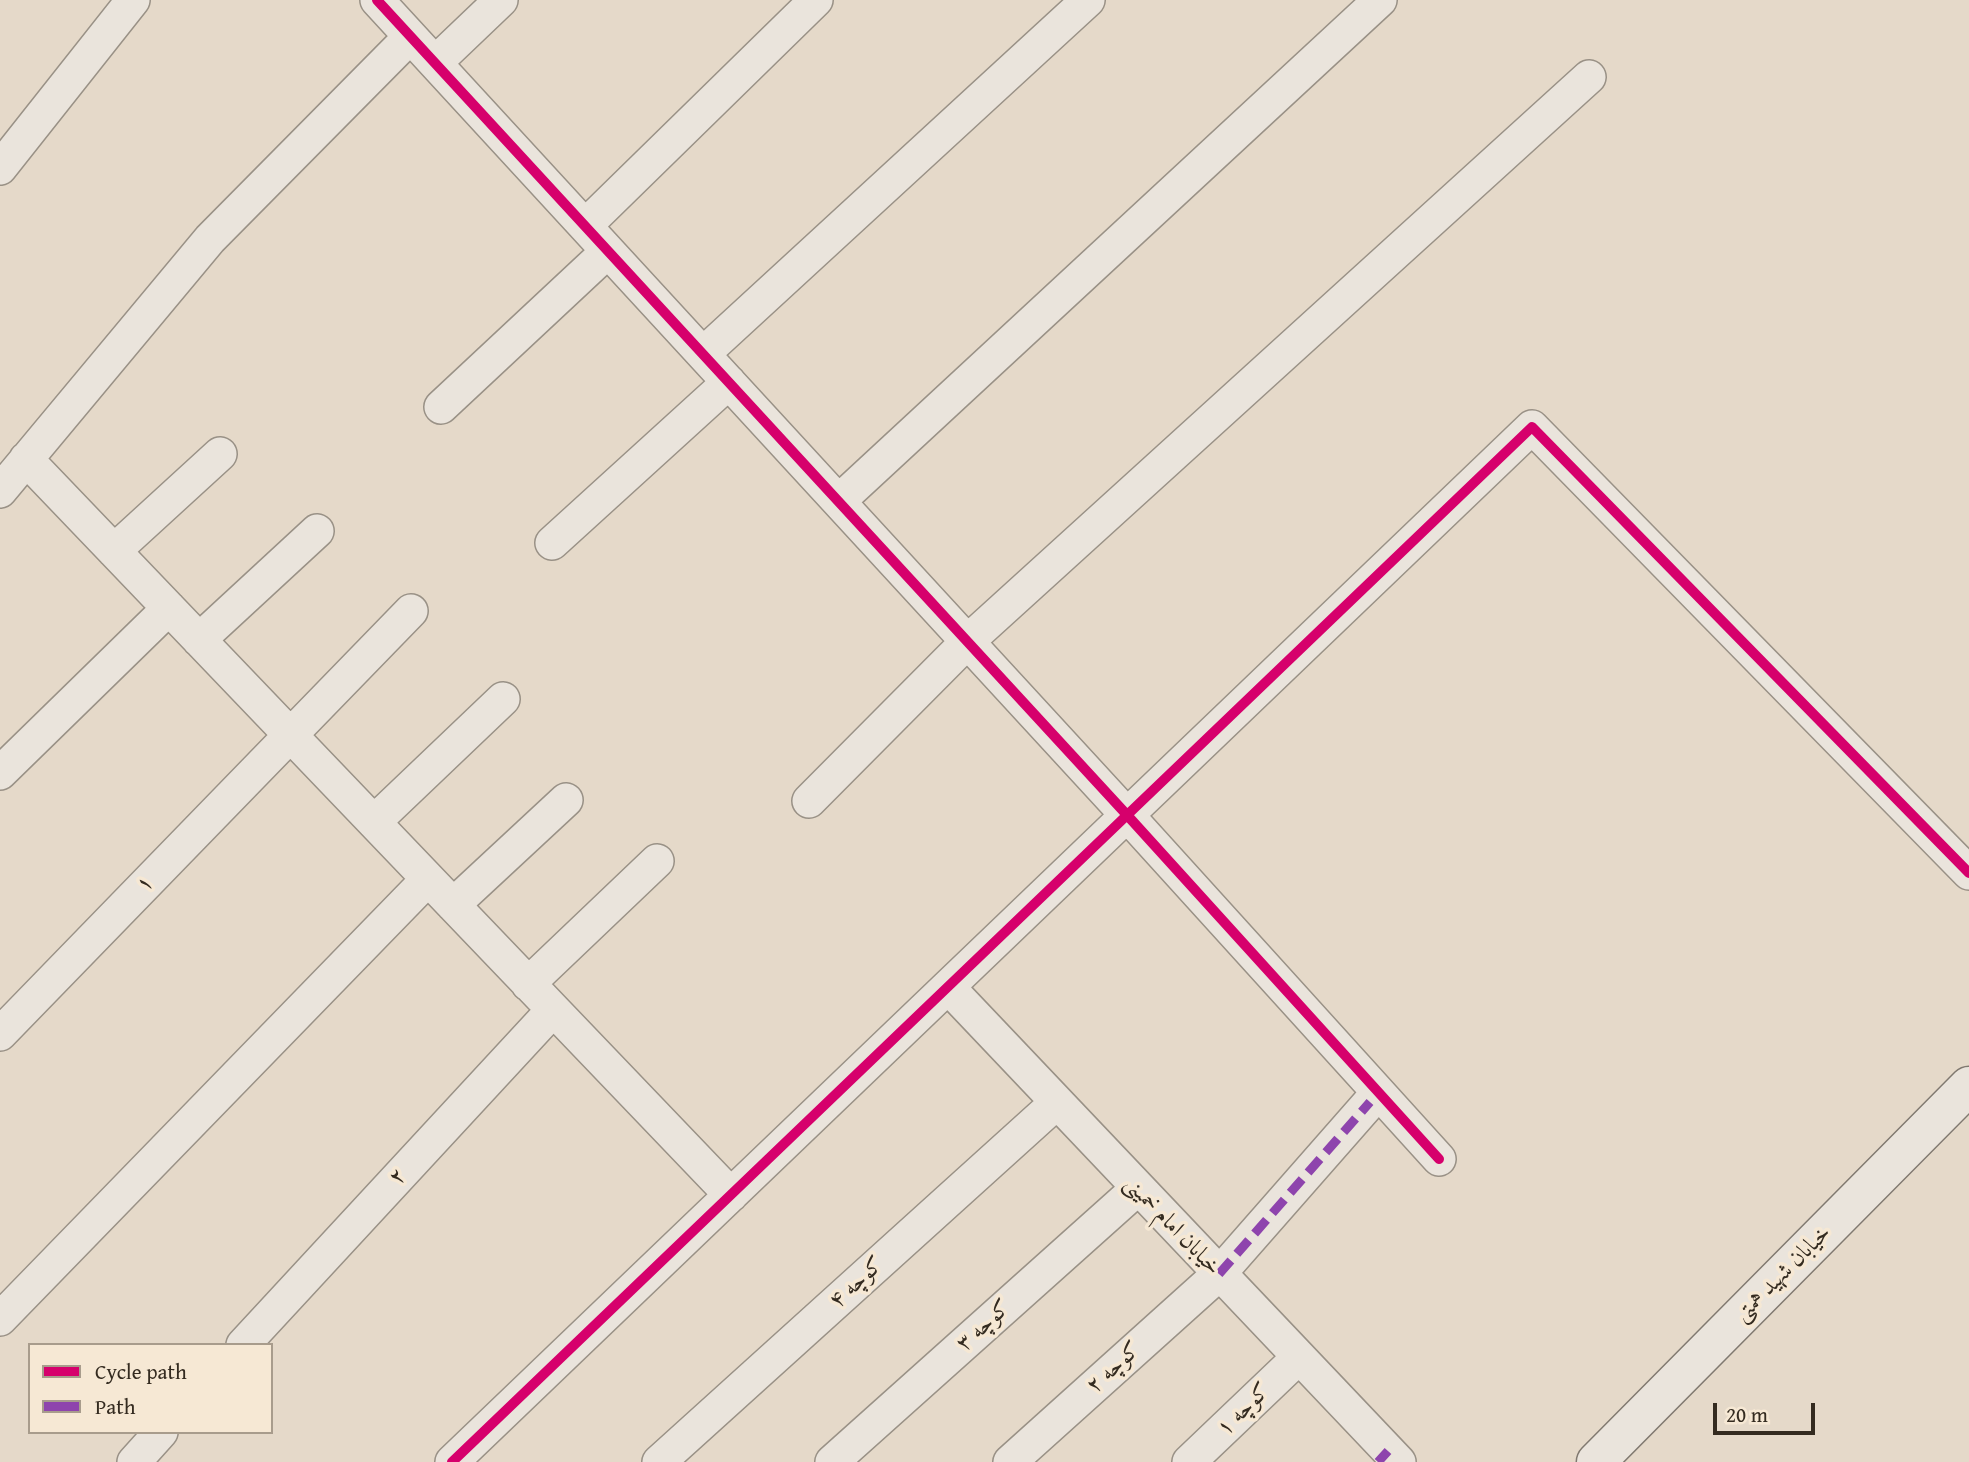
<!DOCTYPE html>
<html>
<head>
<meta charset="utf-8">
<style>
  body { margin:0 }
  #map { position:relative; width:1969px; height:1462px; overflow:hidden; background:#e5d9c9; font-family:"Gentium Book Plus",serif }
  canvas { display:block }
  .legend { position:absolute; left:28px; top:1343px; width:245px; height:91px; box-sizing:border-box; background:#f6e8d4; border:2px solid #a89c8c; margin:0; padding:9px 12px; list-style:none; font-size:21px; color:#342b20 }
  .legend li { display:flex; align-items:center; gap:14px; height:35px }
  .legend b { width:35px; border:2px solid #a89c8c }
  .scale { position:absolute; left:1713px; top:1403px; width:102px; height:32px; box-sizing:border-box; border:4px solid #342b20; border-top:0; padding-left:9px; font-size:21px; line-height:24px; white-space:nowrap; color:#342b20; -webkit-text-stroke:5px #f6e8d4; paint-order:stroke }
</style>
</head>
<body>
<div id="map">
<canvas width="1969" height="1462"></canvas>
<ul class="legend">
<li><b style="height:9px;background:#d6006c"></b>Cycle path</li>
<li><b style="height:9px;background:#8e44ad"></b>Path</li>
</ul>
<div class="scale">20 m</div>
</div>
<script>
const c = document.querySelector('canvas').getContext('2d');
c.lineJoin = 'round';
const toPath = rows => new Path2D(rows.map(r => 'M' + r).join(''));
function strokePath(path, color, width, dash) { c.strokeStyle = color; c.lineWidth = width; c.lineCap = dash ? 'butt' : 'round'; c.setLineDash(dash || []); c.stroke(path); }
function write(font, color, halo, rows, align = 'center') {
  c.font = font + ' "Gentium Book Plus",Amiri,serif'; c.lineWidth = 7; c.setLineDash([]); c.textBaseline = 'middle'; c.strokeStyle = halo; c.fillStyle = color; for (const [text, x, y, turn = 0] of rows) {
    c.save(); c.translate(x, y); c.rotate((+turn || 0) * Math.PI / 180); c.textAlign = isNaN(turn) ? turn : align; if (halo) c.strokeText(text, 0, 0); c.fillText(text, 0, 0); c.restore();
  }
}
const street = toPath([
  [377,0,1127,815,1439,1159],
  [435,63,501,0],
  [0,168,133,0],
  [585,226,816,0],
  [703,354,1088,0],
  [441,407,608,251],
  [26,459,731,1195],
  [0,491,210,239,410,37],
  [839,501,1380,0],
  [552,543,729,382],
  [114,551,220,454],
  [199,640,317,531],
  [0,773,169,608],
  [809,801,968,641,1589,77],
  [374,822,503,699],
  [453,905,566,800],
  [528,984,657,861],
  [948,987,1399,1462],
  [0,1034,411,611],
  [0,1319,428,879],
  [243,1345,553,1010],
  [134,1462,161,1432],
  [452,1462,1532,427,1969,873],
  [659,1462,1055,1104],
  [832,1462,1137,1189],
  [1010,1462,1219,1274,1370,1102],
  [1189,1462,1299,1357]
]);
const secondary = toPath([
  [1596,1462,1969,1086]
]);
strokePath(street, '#999186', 36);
strokePath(secondary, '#807970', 41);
strokePath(street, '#eae4dc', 33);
strokePath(secondary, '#eae4dc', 38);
strokePath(toPath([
  [1219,1274,1370,1102],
  [1378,1462,1388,1451]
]), '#8e44ad', 9, [18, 9]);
strokePath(toPath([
  [377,0,1127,815,1439,1159],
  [452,1462,1532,427,1969,873]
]), '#d6006c', 10);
write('23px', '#342b20', '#f6e8d4', [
  ["۱",145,884,-46],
  ["۲",398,1177,-47],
  ["خیابان امام خمینی",1172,1226,46],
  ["خیابان شهید همتی",1783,1274,-45],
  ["کوچه ۴",857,1283,-42],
  ["کوچه ۳",984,1326,-42],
  ["کوچه ۲",1114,1368,-42],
  ["کوچه ۱",1244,1410,-44]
]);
</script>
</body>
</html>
